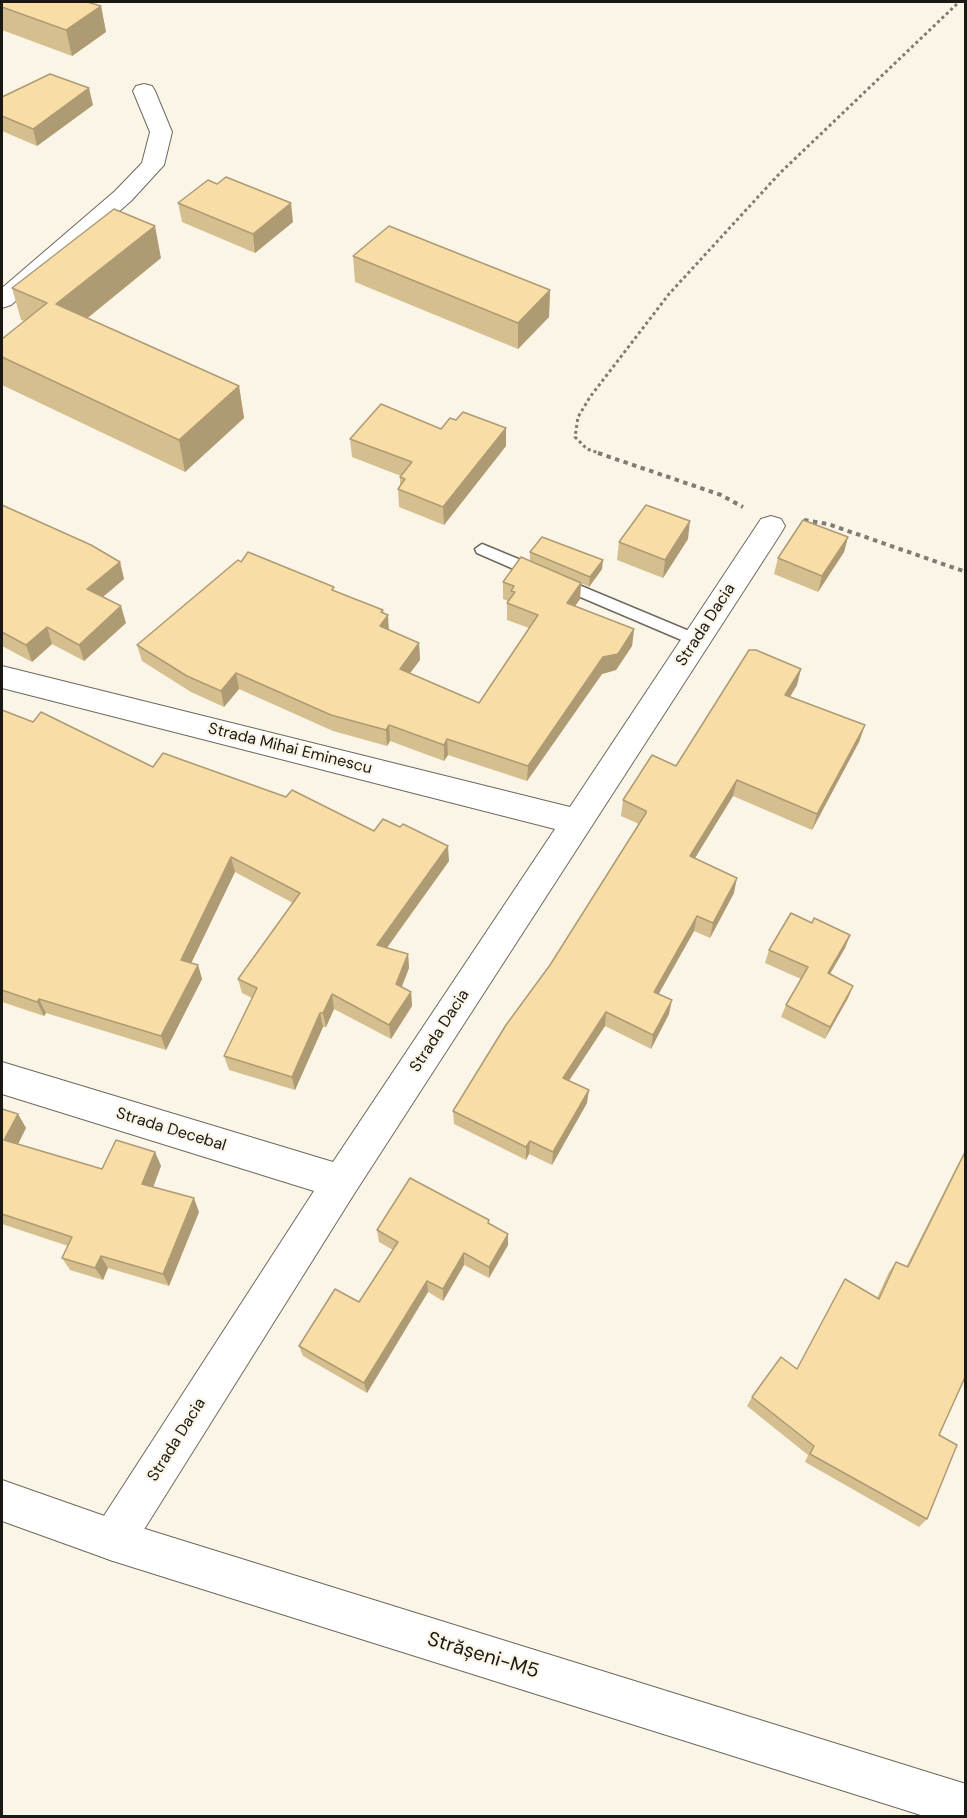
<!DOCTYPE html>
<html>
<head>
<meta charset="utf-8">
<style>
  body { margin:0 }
  #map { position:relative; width:967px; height:1818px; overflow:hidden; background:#fbf5e7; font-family:"DM Sans",sans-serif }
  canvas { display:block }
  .frame { position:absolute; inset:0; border:3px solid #1b1814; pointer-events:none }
</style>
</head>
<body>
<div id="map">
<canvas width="967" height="1818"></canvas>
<div class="frame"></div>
</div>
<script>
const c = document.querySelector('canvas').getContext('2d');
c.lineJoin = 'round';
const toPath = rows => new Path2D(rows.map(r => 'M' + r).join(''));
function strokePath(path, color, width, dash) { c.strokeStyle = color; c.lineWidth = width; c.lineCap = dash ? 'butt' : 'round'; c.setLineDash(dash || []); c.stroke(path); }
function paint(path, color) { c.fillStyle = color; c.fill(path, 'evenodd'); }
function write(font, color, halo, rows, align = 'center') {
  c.font = font + ' "DM Sans",sans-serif'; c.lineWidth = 4.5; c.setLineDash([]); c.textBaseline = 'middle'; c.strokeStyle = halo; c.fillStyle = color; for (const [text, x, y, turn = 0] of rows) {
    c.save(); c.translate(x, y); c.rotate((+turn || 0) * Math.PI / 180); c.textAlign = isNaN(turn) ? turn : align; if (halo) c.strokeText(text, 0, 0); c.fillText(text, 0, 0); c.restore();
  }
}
const lane = toPath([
  [482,544,540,568,542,572,540,576,530,576,477,553,475,549,482,544],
  [562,578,701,636,703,640,696,645,691,644,557,587,555,583,557,579,562,578]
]);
const street = toPath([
  [144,84,152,86,155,91,172,132,164,165,131,201,11,305,2,308,2,288,115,191,142,163,150,132,133,91,136,86,144,84],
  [771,516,781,519,785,526,781,533,354,1194,128,1555,113,1561,98,1555,92,1540,98,1525,314,1191,2,1094,2,1062,333,1162,555,829,2,688,2,666,570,807,761,519,771,516]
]);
const secondary = toPath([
  [2,1480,113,1519,966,1784,966,1816,924,1816,113,1561,2,1521,2,1480]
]);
strokePath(lane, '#6e695d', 3);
strokePath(street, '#6e695d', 2);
strokePath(secondary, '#6e695d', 2);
strokePath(toPath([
  [602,454,587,449,575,437,578,417,590,397,669,294,780,173,959,2]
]), '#807c73', 3, [3, 3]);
strokePath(toPath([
  [598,453,721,495,743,507],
  [804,520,828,524,966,572]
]), '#807c73', 4, [4.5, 4.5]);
paint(lane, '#fff');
paint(street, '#fff');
paint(secondary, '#fff');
paint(toPath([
  [2,2,101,6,106,32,72,56,2,30],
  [2,97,93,105,37,146,2,131],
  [178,203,293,222,255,253,182,222],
  [353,256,550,290,549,317,518,349,355,282],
  [161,258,88,318,239,386,244,418,185,472,2,385,2,339,24,321,21,320,12,288],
  [456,420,506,428,506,446,444,525,399,507,398,489,400,486,400,477,401,476,352,457,350,439,441,429],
  [2,505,120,562,124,579,103,597,126,623,84,661,52,644,32,662,2,646],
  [848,537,844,552,818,592,774,574,778,558],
  [688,539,663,578,617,560,619,542],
  [530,552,602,569,589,587,581,583,580,599,575,606,634,629,632,646,616,670,602,674,527,781,448,755,444,761,390,741,387,746,333,731,239,689,224,707,191,692,142,661,137,645,241,562,335,591,383,613,389,630,419,643,420,660,410,673,479,703,529,628,507,620,507,603,508,601,503,599,503,582,530,561],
  [797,685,790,697,865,725,859,742,812,830,733,796,695,858,734,893,710,938,694,931,658,994,669,1014,651,1049,605,1026,569,1081,587,1103,552,1165,529,1154,526,1160,454,1124,453,1111,550,965,639,824,621,816,623,800,676,766],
  [2,710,153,767,374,831,449,861,387,948,408,954,409,968,402,987,411,992,412,1006,391,1039,334,1009,326,1027,323,1027,295,1090,229,1070,224,1056,252,998,242,993,238,979,293,903,235,872,191,963,198,965,202,979,166,1050,46,1013,44,1016,2,1002],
  [812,923,850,935,845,948,830,974,853,986,848,998,825,1039,781,1017,786,1005,801,979,765,963,769,950],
  [2,1109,18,1114,26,1128,18,1144,102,1169,155,1152,161,1166,153,1187,199,1212,169,1286,108,1268,103,1280,70,1270,62,1258,68,1246,2,1224],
  [965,1152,939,1435,927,1519,919,1527,805,1462,808,1455,747,1406,752,1397,797,1369,877,1298,889,1272,896,1262,906,1267,958,1164],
  [489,1223,508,1234,508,1245,489,1278,464,1265,443,1301,428,1292,367,1393,303,1356,299,1346,359,1302,393,1250,379,1242,377,1230]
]), '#d5bf8f');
paint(toPath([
  [101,6,106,32,72,56,66,30],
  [89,88,93,105,37,146,33,129],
  [291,203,293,222,255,253,253,234],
  [155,226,161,258,65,336,56,304],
  [550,290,549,317,518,349,518,323],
  [239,386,244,418,185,472,179,440],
  [506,428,506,446,444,525,443,507],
  [690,521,688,539,663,578,665,560],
  [848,537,844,552,818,592,822,576],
  [603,560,602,569,589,587,590,577],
  [120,562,124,579,92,606,87,589],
  [581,583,580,599,566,619,567,603],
  [121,606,126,623,84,661,79,645],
  [383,610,384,621,388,615,389,632,380,626,381,612],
  [47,627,52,644,32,662,26,645],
  [634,629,632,646,616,670,602,674,527,781,528,766,603,657],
  [419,643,420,660,401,685,400,669],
  [801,669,797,685,781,711,785,695],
  [236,673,239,689,224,707,221,691],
  [389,725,390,741,387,746,386,730],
  [865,725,859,742,812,830,817,814],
  [447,739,448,755,444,761,444,745],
  [737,780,733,796,687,871,690,856],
  [448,846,449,861,378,960,377,945],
  [231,857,235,872,186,974,181,960],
  [737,878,734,893,710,938,713,923],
  [697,916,694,931,652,1006,654,992],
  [850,935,845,948,823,986,828,973],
  [408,954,409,968,397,998,396,984],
  [198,965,202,979,166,1050,161,1036],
  [853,986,848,998,825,1039,830,1027],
  [411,992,412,1006,391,1039,389,1025],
  [332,994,334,1009,326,1027,323,1013],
  [39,999,46,1013,44,1016,37,1002],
  [672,1000,669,1014,651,1049,653,1035],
  [606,1012,605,1026,562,1091,563,1078],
  [320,1013,323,1027,295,1090,292,1077],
  [589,1090,587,1103,552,1165,553,1152],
  [18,1114,26,1128,13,1154,4,1140],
  [530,1141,529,1154,526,1160,526,1147],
  [155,1152,161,1166,149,1198,142,1184],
  [194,1198,199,1212,169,1286,163,1274],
  [508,1234,508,1245,489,1278,489,1267],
  [464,1253,464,1265,443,1301,443,1289],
  [101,1256,108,1268,103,1280,95,1268],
  [427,1281,428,1292,367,1393,364,1383]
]), '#ae9b74');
const building = toPath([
  [2,2,87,2,101,6,66,30,2,7,2,2],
  [50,74,89,88,33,129,2,116,2,97,50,74],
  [226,177,291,203,253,234,178,203,208,180,217,184,226,177],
  [114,209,155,226,56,304,239,386,179,440,2,357,2,339,47,303,12,288,114,209],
  [389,226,550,290,518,323,353,256,389,226],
  [381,404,441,429,450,418,456,420,463,412,506,428,443,507,398,489,405,479,400,477,412,462,350,439,381,404],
  [2,505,91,545,120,562,87,589,121,606,79,645,47,627,26,645,2,632,2,505],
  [646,505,690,521,665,560,619,542,646,505],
  [803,520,848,537,822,576,778,558,803,520],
  [542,537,603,560,590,577,530,552,542,537],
  [248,552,334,587,332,590,383,610,381,612,388,615,380,626,419,643,400,669,479,703,538,615,507,603,515,592,511,591,514,586,503,582,521,557,581,583,567,603,634,629,618,654,603,657,528,766,447,739,444,745,389,725,386,730,331,715,236,673,221,691,187,676,137,645,238,560,241,562,248,552],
  [749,650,756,650,801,669,785,695,865,725,817,814,737,780,690,856,737,878,713,923,697,916,654,992,672,1000,653,1035,606,1012,563,1078,589,1090,553,1152,530,1141,526,1147,453,1111,506,1025,550,965,646,813,646,811,623,800,652,755,676,766,749,650],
  [2,710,33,722,41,712,153,767,163,753,286,797,292,790,374,831,383,819,400,827,403,824,448,846,377,945,408,954,396,984,411,992,389,1025,332,994,323,1013,320,1013,292,1077,224,1056,257,988,238,979,300,893,231,857,181,960,198,965,161,1036,39,999,37,1002,2,990,2,710],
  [791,913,812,923,814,918,850,935,828,973,853,986,830,1027,786,1005,808,967,769,950,791,913],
  [2,1109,18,1114,4,1140,102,1169,116,1140,155,1152,142,1184,194,1198,163,1274,101,1256,95,1268,62,1258,72,1237,2,1214,2,1109],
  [965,1152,966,1375,939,1435,957,1445,927,1519,810,1454,814,1446,752,1397,781,1357,797,1369,845,1279,879,1299,896,1262,908,1267,965,1152],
  [410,1178,489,1220,488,1223,508,1234,489,1267,464,1253,443,1289,427,1281,364,1383,299,1346,335,1289,359,1302,398,1242,377,1230,410,1178]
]);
paint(building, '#f8dea6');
strokePath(building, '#ae9b74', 1.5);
write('16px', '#1b1814', '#fbf5e7', [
  ["Strada Dacia",706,625,-57],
  ["Strada Mihai Eminescu",290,749,14],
  ["Strada Dacia",440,1031,-57],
  ["Strada Decebal",171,1130,17],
  ["Strada Dacia",177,1440,-58]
]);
write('20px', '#1b1814', '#fbf5e7', [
  ["Strășeni-M5",483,1656,17]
]);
</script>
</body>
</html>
